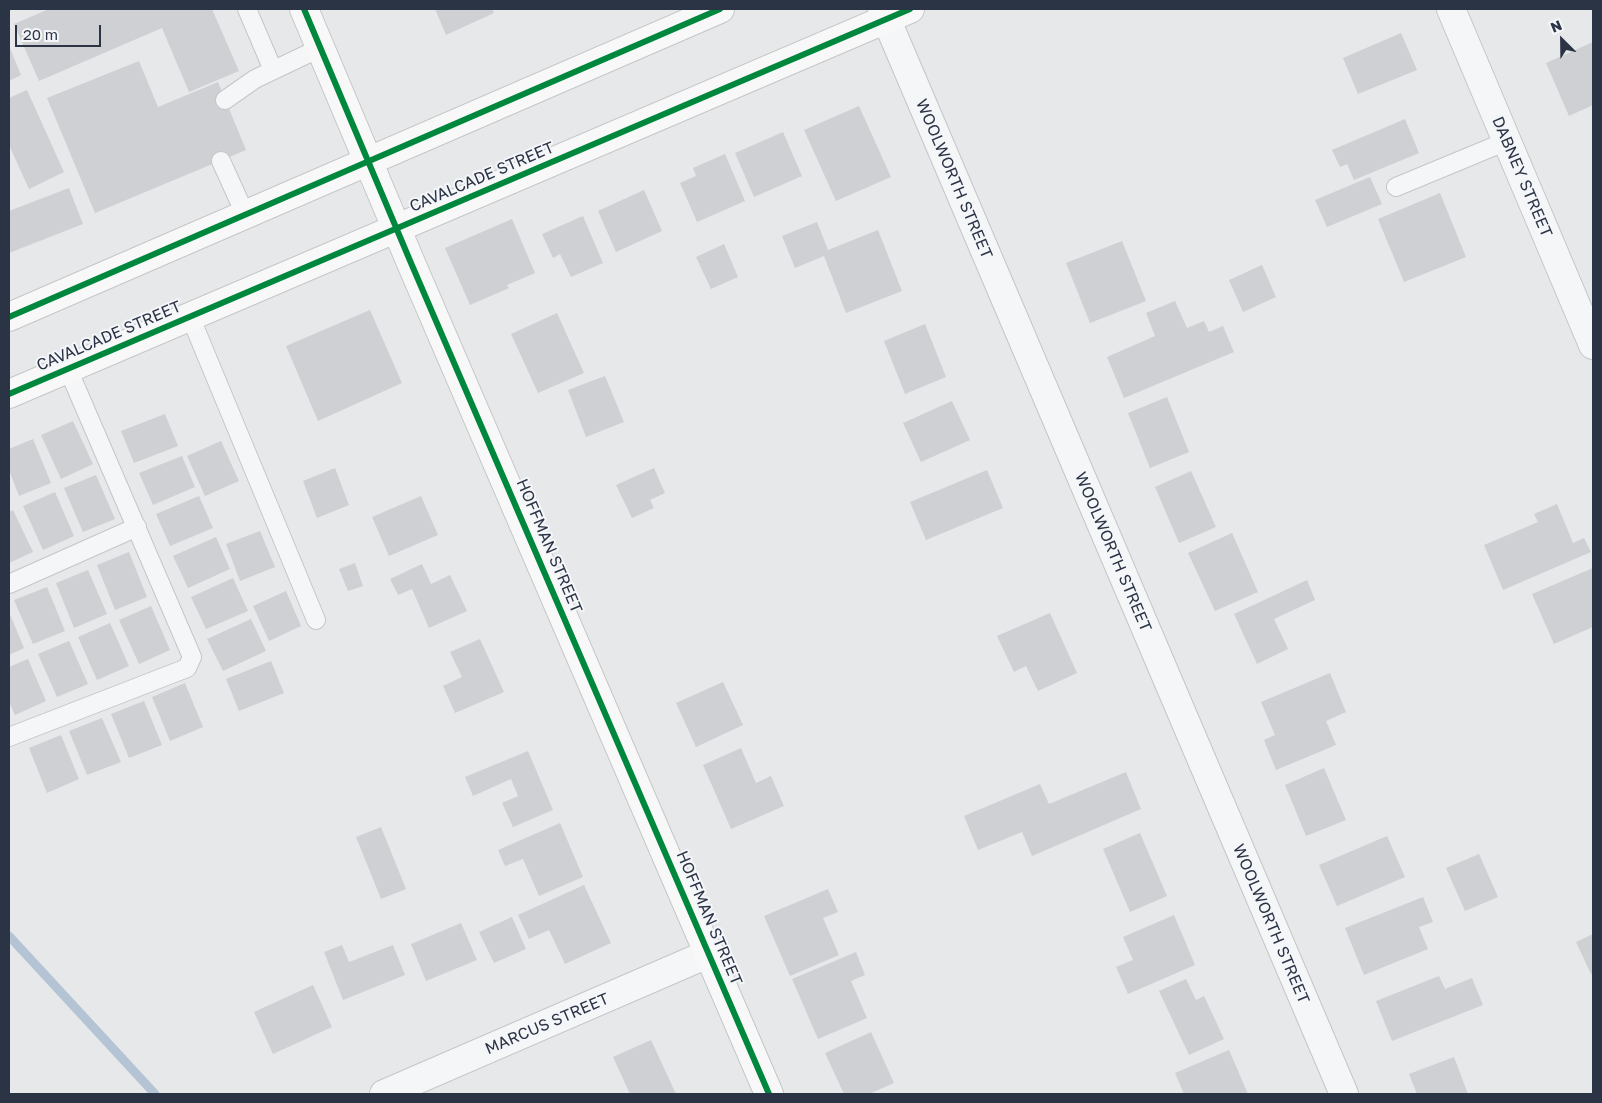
<!DOCTYPE html>
<html>
<head>
<meta charset="utf-8">
<style>
  body { margin:0 }
  #map { position:relative; width:1602px; height:1103px; overflow:hidden; background:#e6e8ea; font-family:"Golos Text",sans-serif }
  canvas { display:block }
  .frame { position:absolute; inset:0; border:10px solid #2b3445; pointer-events:none }
  .north { position:absolute; left:1537px; top:15px; width:50px; height:50px; -webkit-text-stroke:4px #f4f6f9; paint-order:stroke; rotate:337deg; font-size:14px; font-weight:700; line-height:20px; text-align:center; color:#2b3445 }
  .north::after { content:''; display:block; margin:auto; width:18px; height:22px; background:#2b3445; clip-path:polygon(50% 0,100% 100%,50% 72%,0 100%) }
  .scale { position:absolute; left:15px; top:25px; width:86px; height:22px; box-sizing:border-box; border:2px solid #2b3445; border-top:0; padding-left:6px; font-size:15px; line-height:18px; white-space:nowrap; color:#2b3445; -webkit-text-stroke:4px #f4f6f9; paint-order:stroke }
</style>
</head>
<body>
<div id="map">
<canvas width="1602" height="1103"></canvas>
<div class="frame"></div>
<div class="north">N</div>
<div class="scale">20 m</div>
</div>
<script>
const c = document.querySelector('canvas').getContext('2d');
c.lineJoin = 'round';
const toPath = rows => new Path2D(rows.map(r => 'M' + r).join(''));
function strokePath(path, color, width, dash) { c.strokeStyle = color; c.lineWidth = width; c.lineCap = dash ? 'butt' : 'round'; c.setLineDash(dash || []); c.stroke(path); }
function paint(path, color) { c.fillStyle = color; c.fill(path, 'evenodd'); }
function write(font, color, halo, rows, align = 'center') {
  c.font = font + ' "Golos Text",sans-serif'; c.lineWidth = 4; c.setLineDash([]); c.textBaseline = 'middle'; c.strokeStyle = halo; c.fillStyle = color; for (const [text, x, y, turn = 0] of rows) {
    c.save(); c.translate(x, y); c.rotate((+turn || 0) * Math.PI / 180); c.textAlign = isNaN(turn) ? turn : align; if (halo) c.strokeText(text, 0, 0); c.fillText(text, 0, 0); c.restore();
  }
}
strokePath(toPath([
  [9,936,155,1094]
]), '#b4c4d5', 9);
paint(toPath([
  [49,9,212,9,239,71,189,92,162,28,39,81,14,24],
  [435,9,492,9,494,13,446,35],
  [1401,33,1417,70,1358,94,1343,58],
  [1593,42,1593,105,1569,116,1546,63],
  [9,46,21,75,9,81],
  [139,61,158,107,218,82,246,150,95,213,47,98],
  [27,90,64,172,29,189,9,145,9,98],
  [859,106,891,177,836,201,804,130],
  [1405,119,1419,153,1354,180,1347,164,1340,167,1332,150],
  [783,132,802,176,754,197,735,153],
  [725,154,745,201,697,222,680,183,696,176,693,168],
  [1370,177,1382,204,1327,227,1315,200],
  [69,188,83,224,9,253,9,211],
  [644,190,662,231,616,252,598,211],
  [1440,193,1466,257,1404,282,1378,219],
  [583,216,603,263,571,277,560,254,553,258,542,234],
  [512,219,535,273,507,285,509,288,470,305,445,248],
  [817,222,828,250,878,230,902,291,846,313,824,256,795,268,782,236],
  [1122,241,1146,301,1090,323,1066,263],
  [724,244,738,277,711,289,696,257],
  [1262,265,1276,297,1243,312,1229,280],
  [1175,301,1187,328,1204,321,1209,332,1223,326,1234,352,1124,398,1107,357,1155,336,1146,313],
  [370,310,402,383,318,421,286,346],
  [557,313,584,373,538,393,511,334],
  [925,324,946,377,905,394,884,341],
  [605,376,624,422,586,437,568,390],
  [1167,397,1189,452,1150,468,1128,413],
  [952,401,970,440,921,462,903,423],
  [165,414,178,446,134,463,121,431],
  [73,421,93,464,61,479,41,435],
  [33,439,51,483,19,496,9,470,9,449],
  [221,441,239,481,205,496,187,456],
  [182,456,195,487,153,505,139,473],
  [335,468,349,505,317,518,303,481],
  [654,468,665,493,650,500,654,508,632,518,616,485],
  [987,470,1003,508,926,540,910,502],
  [1191,471,1216,527,1179,543,1155,487],
  [96,475,115,519,83,532,64,488],
  [55,492,74,536,43,550,23,506],
  [199,496,213,528,170,546,156,514],
  [421,496,438,535,389,556,372,517],
  [1557,504,1573,543,1584,538,1591,552,1503,590,1484,545,1538,522,1534,514],
  [13,510,33,552,9,563,9,512],
  [260,531,275,567,240,581,226,544],
  [1232,533,1258,592,1215,611,1188,553],
  [216,537,230,569,188,588,173,556],
  [129,552,147,597,115,610,97,565],
  [355,563,363,586,348,591,339,569],
  [422,564,431,584,450,575,467,611,429,628,412,589,398,595,390,579],
  [1593,568,1593,627,1554,644,1532,594],
  [88,570,107,614,74,628,56,583],
  [233,578,248,611,206,629,191,597],
  [1307,580,1315,600,1274,619,1288,649,1257,664,1234,614],
  [47,587,65,631,33,644,14,600],
  [286,591,301,626,269,641,253,606],
  [151,606,170,650,139,664,119,620],
  [9,612,24,648,9,655],
  [1050,613,1077,673,1038,691,1026,666,1014,672,997,636],
  [251,619,266,651,223,671,207,639],
  [110,623,129,666,97,680,78,637],
  [480,639,504,692,455,713,443,686,462,677,450,652],
  [69,641,88,684,57,697,38,654],
  [28,659,46,701,15,715,9,702,9,667],
  [271,661,284,693,239,711,226,679],
  [1330,673,1346,712,1326,721,1336,745,1276,770,1264,740,1275,735,1261,702],
  [723,682,743,725,696,747,676,703],
  [185,683,203,727,170,741,152,697],
  [144,701,162,745,129,758,111,714],
  [102,718,121,762,87,775,69,731],
  [61,735,79,779,47,793,29,748],
  [741,748,756,783,771,776,784,806,731,829,703,765],
  [528,751,553,810,513,827,502,803,518,796,511,779,473,796,465,777],
  [1324,768,1346,820,1306,836,1285,785],
  [1126,772,1141,809,1032,856,1022,832,978,850,964,816,1040,784,1049,804],
  [560,823,583,877,539,896,523,859,505,866,498,850],
  [381,827,406,889,381,899,356,837],
  [1140,833,1167,896,1130,912,1103,849],
  [1387,836,1405,877,1337,906,1319,865],
  [1479,854,1498,897,1465,911,1446,868],
  [584,885,611,943,565,964,549,930,529,939,518,915],
  [828,889,838,912,823,918,839,955,790,976,764,916],
  [1423,897,1433,922,1419,927,1428,949,1364,975,1345,928],
  [1174,915,1195,965,1128,994,1116,967,1133,960,1123,937],
  [512,917,526,949,494,963,479,932],
  [461,923,477,960,426,981,411,944],
  [1593,934,1593,973,1591,974,1576,942],
  [342,945,349,962,393,945,405,975,343,1000,324,952],
  [856,952,865,975,851,981,867,1018,818,1039,792,979],
  [1439,976,1445,989,1472,978,1483,1005,1392,1041,1376,1001],
  [1186,979,1196,1000,1204,996,1224,1039,1189,1055,1159,991],
  [313,985,332,1027,273,1054,254,1012],
  [871,1032,894,1083,869,1094,844,1094,825,1053],
  [651,1040,676,1094,630,1094,613,1057],
  [1229,1050,1248,1094,1184,1094,1175,1073],
  [1454,1057,1468,1094,1417,1094,1409,1074]
]), '#ced0d3');
const lane = toPath([
  [247,9,273,70],
  [225,100,255,79,320,48],
  [221,161,245,214],
  [1396,187,1507,141],
  [190,316,316,620],
  [9,584,137,527],
  [9,737,187,668,192,657,68,369]
]);
const street = toPath([
  [882,9,1344,1094],
  [1451,9,1593,345],
  [384,1094,710,953]
]);
const secondary = toPath([
  [304,9,411,263,769,1094],
  [9,317,720,9],
  [9,394,910,9]
]);
strokePath(lane, '#c4c6c8', 20);
strokePath(street, '#c4c6c8', 30);
strokePath(secondary, '#c4c6c8', 30);
strokePath(lane, '#f5f6f7', 18);
strokePath(street, '#f5f6f7', 28);
strokePath(secondary, '#f8f8f8', 28);
strokePath(toPath([
  [304,9,411,263,769,1094],
  [9,317,720,9],
  [9,394,910,9]
]), '#00873e', 6);
write('16px', '#2b3445', '#f4f6f9', [
  ["CAVALCADE STREET",482,177,-23],
  ["DABNEY STREET",1522,177,67],
  ["WOOLWORTH STREET",954,179,67],
  ["CAVALCADE STREET",109,336,-23],
  ["HOFFMAN STREET",549,546,67],
  ["WOOLWORTH STREET",1113,552,67],
  ["HOFFMAN STREET",709,918,67],
  ["WOOLWORTH STREET",1271,924,67],
  ["MARCUS STREET",547,1024,-23]
]);
</script>
</body>
</html>
